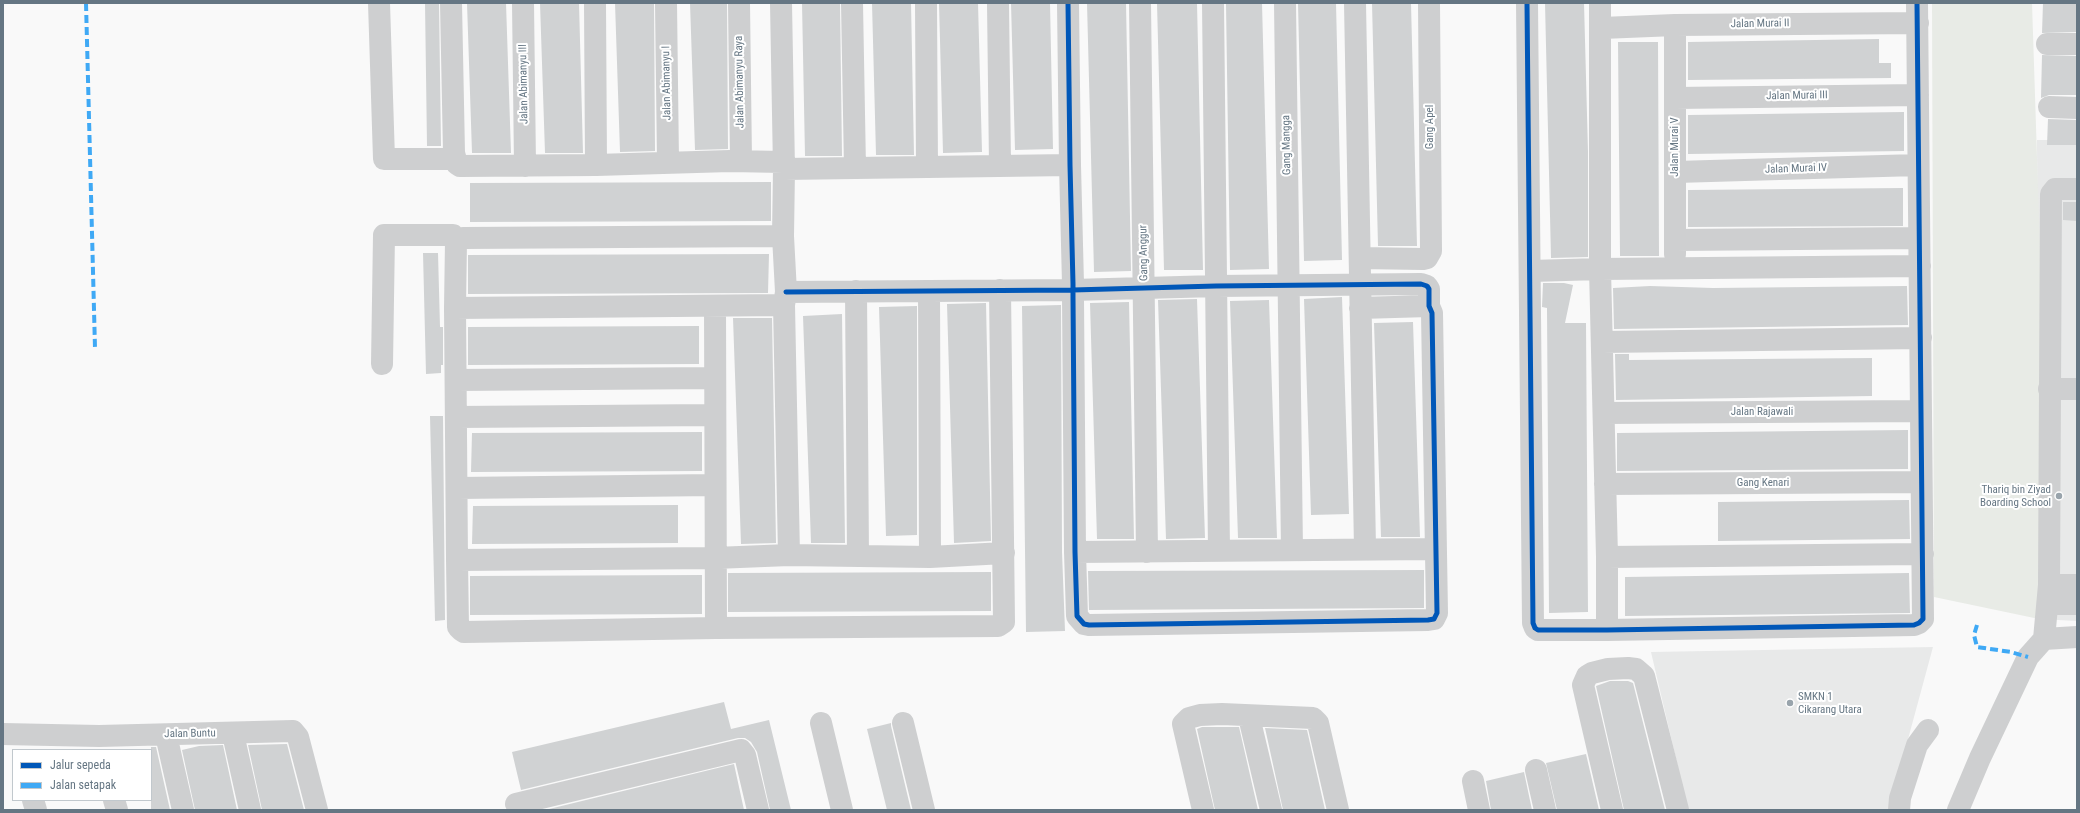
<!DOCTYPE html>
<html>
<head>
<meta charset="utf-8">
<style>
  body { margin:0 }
  #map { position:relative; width:2080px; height:813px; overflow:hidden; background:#f9f9f9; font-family:"Roboto Condensed",sans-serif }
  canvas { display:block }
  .frame { position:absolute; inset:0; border:4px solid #657683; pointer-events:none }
  .legend { position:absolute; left:12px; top:749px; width:140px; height:52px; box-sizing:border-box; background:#fff; border:1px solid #c1c8cd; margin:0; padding:5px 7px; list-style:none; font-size:12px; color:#657683 }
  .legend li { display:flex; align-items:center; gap:8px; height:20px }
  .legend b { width:20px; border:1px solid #c1c8cd }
</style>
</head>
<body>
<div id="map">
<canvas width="2080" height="813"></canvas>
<div class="frame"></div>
<ul class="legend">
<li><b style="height:5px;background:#0057b8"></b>Jalur sepeda</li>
<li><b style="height:5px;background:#3fa9f5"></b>Jalan setapak</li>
</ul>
</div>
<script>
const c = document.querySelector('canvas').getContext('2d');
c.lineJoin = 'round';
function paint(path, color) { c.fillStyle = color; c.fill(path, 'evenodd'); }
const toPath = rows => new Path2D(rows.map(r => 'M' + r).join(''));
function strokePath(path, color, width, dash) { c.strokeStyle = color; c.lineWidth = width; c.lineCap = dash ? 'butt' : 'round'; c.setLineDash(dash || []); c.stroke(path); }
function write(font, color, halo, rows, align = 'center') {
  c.font = font + ' "Roboto Condensed",sans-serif'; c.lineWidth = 4; c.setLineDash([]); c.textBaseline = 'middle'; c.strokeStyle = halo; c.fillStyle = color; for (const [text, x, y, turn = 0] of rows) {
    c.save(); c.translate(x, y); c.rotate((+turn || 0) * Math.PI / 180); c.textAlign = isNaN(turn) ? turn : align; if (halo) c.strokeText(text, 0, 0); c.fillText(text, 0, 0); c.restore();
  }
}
paint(toPath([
  [2037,140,2077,140,2077,621,2039,619],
  [1933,647,1904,754,1900,810,1688,810,1651,652]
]), '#e8e9e9');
paint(toPath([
  [1932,3,2032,3,2044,373,2039,619,1934,597]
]), '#e8ebe6');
paint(toPath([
  [425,3,439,3,441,146,427,146],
  [467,3,506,3,511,153,472,153],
  [540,3,579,3,583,153,545,153],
  [615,3,654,3,655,151,620,152],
  [690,3,727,3,728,149,695,150],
  [802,3,840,3,842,156,805,156],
  [872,3,911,3,914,155,876,155],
  [939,3,978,3,982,152,943,153],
  [1011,3,1050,3,1053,149,1015,150],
  [1087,3,1126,3,1131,271,1094,272],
  [1157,3,1197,3,1203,270,1164,270],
  [1262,3,1269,269,1230,270,1226,4],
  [1298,3,1336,3,1342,260,1304,261],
  [1372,3,1411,3,1417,246,1378,246],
  [1545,3,1584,3,1588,152,1588,257,1551,258],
  [2043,3,2077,3,2077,32,2042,33],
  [1879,39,1879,63,1891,63,1891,78,1688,80,1688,42],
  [1618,42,1658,42,1659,256,1620,256],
  [2042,55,2077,56,2077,95,2049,95,2041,98],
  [1904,112,1904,151,1688,154,1688,115],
  [2048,119,2077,120,2077,145,2047,145],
  [771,182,771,221,470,222,470,183],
  [1903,188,1903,226,1688,227,1688,190],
  [2063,202,2077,202,2077,221,2063,220],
  [423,253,438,253,440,327,443,327,443,365,441,365,441,373,426,374],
  [769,254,768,293,468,294,468,255],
  [1543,283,1564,283,1573,285,1565,323,1586,323,1588,612,1549,613,1547,308,1542,307],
  [1650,286,1713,288,1907,286,1908,325,1614,329,1613,288],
  [1342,297,1349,514,1311,515,1304,299],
  [1197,299,1205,538,1166,539,1158,300],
  [1269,300,1277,538,1238,538,1230,301],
  [1129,302,1134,539,1097,539,1090,303],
  [986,303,991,541,954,543,947,304],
  [1061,305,1062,552,1065,631,1026,632,1022,306],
  [917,306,917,535,886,536,879,307],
  [842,314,845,543,811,543,803,316],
  [733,318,772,318,776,543,741,544],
  [1413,322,1420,537,1381,537,1374,323],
  [699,326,699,364,468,365,468,327],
  [1615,354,1629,354,1629,360,1872,358,1872,396,1616,400],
  [430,416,443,416,445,620,435,621],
  [1908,430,1908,469,1617,471,1617,433],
  [702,432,702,471,471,472,472,433],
  [1909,500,1910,539,1718,541,1718,502],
  [678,505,678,543,472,544,473,506],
  [1424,570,1424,608,1089,610,1088,571],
  [991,572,991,611,728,612,728,573],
  [1909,573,1910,613,1625,616,1625,577],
  [702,575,702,614,470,615,470,576],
  [1610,681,1628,681,1633,683,1665,810,1624,810,1596,686],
  [724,702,731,729,769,720,791,810,770,810,757,752,751,742,745,738,738,738,521,790,512,752],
  [891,723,891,726,911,810,887,810,867,729],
  [1202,727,1239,727,1258,810,1215,810,1197,729],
  [1265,728,1307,730,1325,810,1283,810],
  [287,744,304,810,262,810,248,745],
  [223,745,237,810,195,810,182,750,199,746],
  [151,747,156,747,170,810,151,810],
  [1586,754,1599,810,1557,810,1546,763],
  [734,764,744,810,545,810],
  [1524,772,1532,810,1491,810,1486,781]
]), '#d0d2d3');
strokePath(toPath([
  [379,3,384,159,455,159],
  [451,3,454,153,457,164,460,166,596,165,730,161,783,162],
  [523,3,525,166],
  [595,3,596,165],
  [666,3,668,162],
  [739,3,741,161],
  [781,3,784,169,783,236,786,292,784,305,789,555,930,557,1004,553],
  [852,3,855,168],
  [926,3,927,167],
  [998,3,1000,166],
  [1140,3,1147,552],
  [1213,3,1219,551],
  [1285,3,1292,550],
  [1355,3,1365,548],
  [1527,3,1533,623,1535,628,1538,630,1607,630,1914,625,1919,623,1923,619,1917,3],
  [1600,3,1600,269,1607,557,1607,630],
  [1675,25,1675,254],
  [1602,28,1675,25,1918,23],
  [2047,44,2077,44],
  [1675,98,1918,95],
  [2049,107,2077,108],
  [784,169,1070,165],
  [1676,172,1917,165],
  [1675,240,1919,238],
  [456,241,463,238,783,236],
  [1360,258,1423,259,1427,258,1431,251,1429,3],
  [1531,271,1600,269,1920,266],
  [856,291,858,556],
  [929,291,930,557],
  [786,292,1073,290,1216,286,1421,284,1427,286,1429,289,1429,306,1432,313,1437,613,1434,619,1428,620,1089,625,1084,624,1077,616,1075,552,1073,298,1073,284,1070,165,1068,3],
  [455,308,784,305],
  [1360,308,1429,306],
  [1602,342,1921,338],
  [382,364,384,235,453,235,456,241,455,308,457,560,458,627,461,630,464,632,716,628,715,306],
  [456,380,714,378],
  [2049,389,2077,389],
  [1604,413,1921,411],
  [457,417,714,415],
  [1605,484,1921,482],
  [458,488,714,485],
  [1075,552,1435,549],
  [1607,557,1923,554],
  [457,560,715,558,789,555],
  [2049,585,2077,585],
  [2048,604,2077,604],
  [716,628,998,626,1004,622,1000,290],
  [2044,639,2049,585,2051,194,2055,189,2077,189],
  [1249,717,1271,810],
  [821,723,842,810],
  [903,723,924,810],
  [3,734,99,736,293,731,298,737,317,810],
  [233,734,250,810],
  [166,735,183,810],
  [1536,770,1545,810],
  [1473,781,1479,810],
  [33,800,36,810],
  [114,800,117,810],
  [516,804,741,750,745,755,758,810],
  [1203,810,1183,724,1189,718,1200,715,1222,714,1313,718,1318,723,1338,810],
  [1612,810,1583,685,1587,676,1592,673,1608,669,1628,668,1636,669,1644,676,1678,810],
  [1899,810,1900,798,1917,745,1928,730],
  [1958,810,1980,758,2028,657,2044,639,2077,637]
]), '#cecfd0', 22);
strokePath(toPath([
  [86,3,95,348],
  [1977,625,1974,635,1977,647,2011,652,2028,657]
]), '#3fa9f5', 4, [8, 4]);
strokePath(toPath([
  [1527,3,1533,623,1535,628,1538,630,1607,630,1914,625,1919,623,1923,619,1917,3],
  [786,292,1073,290,1216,286,1421,284,1427,286,1429,289,1429,306,1432,313,1437,613,1434,619,1428,620,1089,625,1084,624,1077,616,1075,552,1073,298,1073,284,1070,165,1068,3]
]), '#0057b8', 5);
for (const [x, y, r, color] of [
  [2059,496,4,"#99a4ac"],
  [1790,703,4,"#99a4ac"]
]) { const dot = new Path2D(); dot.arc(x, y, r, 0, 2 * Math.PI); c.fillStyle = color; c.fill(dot); strokePath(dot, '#fff', 1.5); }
write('11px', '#657683', '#fff', [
  ["Jalan Murai II",1760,24,-1],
  ["Jalan Abimanyu Raya",740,82,-91],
  ["Jalan Abimanyu I",667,83,-91],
  ["Jalan Abimanyu III",524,84,-91],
  ["Jalan Murai III",1797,96,-1],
  ["Gang Apel",1430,127,-90],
  ["Gang Mangga",1287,145,-91],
  ["Jalan Murai V",1675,147,-90],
  ["Jalan Murai IV",1796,169,-2],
  ["Gang Anggur",1144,253,-91],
  ["Jalan Rajawali",1762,412],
  ["Gang Kenari",1763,483],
  ["Jalan Buntu",190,734,-1]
]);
write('11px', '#657683', '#fff', [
  ["Thariq bin Ziyad",2051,490],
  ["Boarding School",2051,503],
  ["SMKN 1",1798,697,"left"],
  ["Cikarang Utara",1798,710,"left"]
], 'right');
</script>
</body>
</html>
